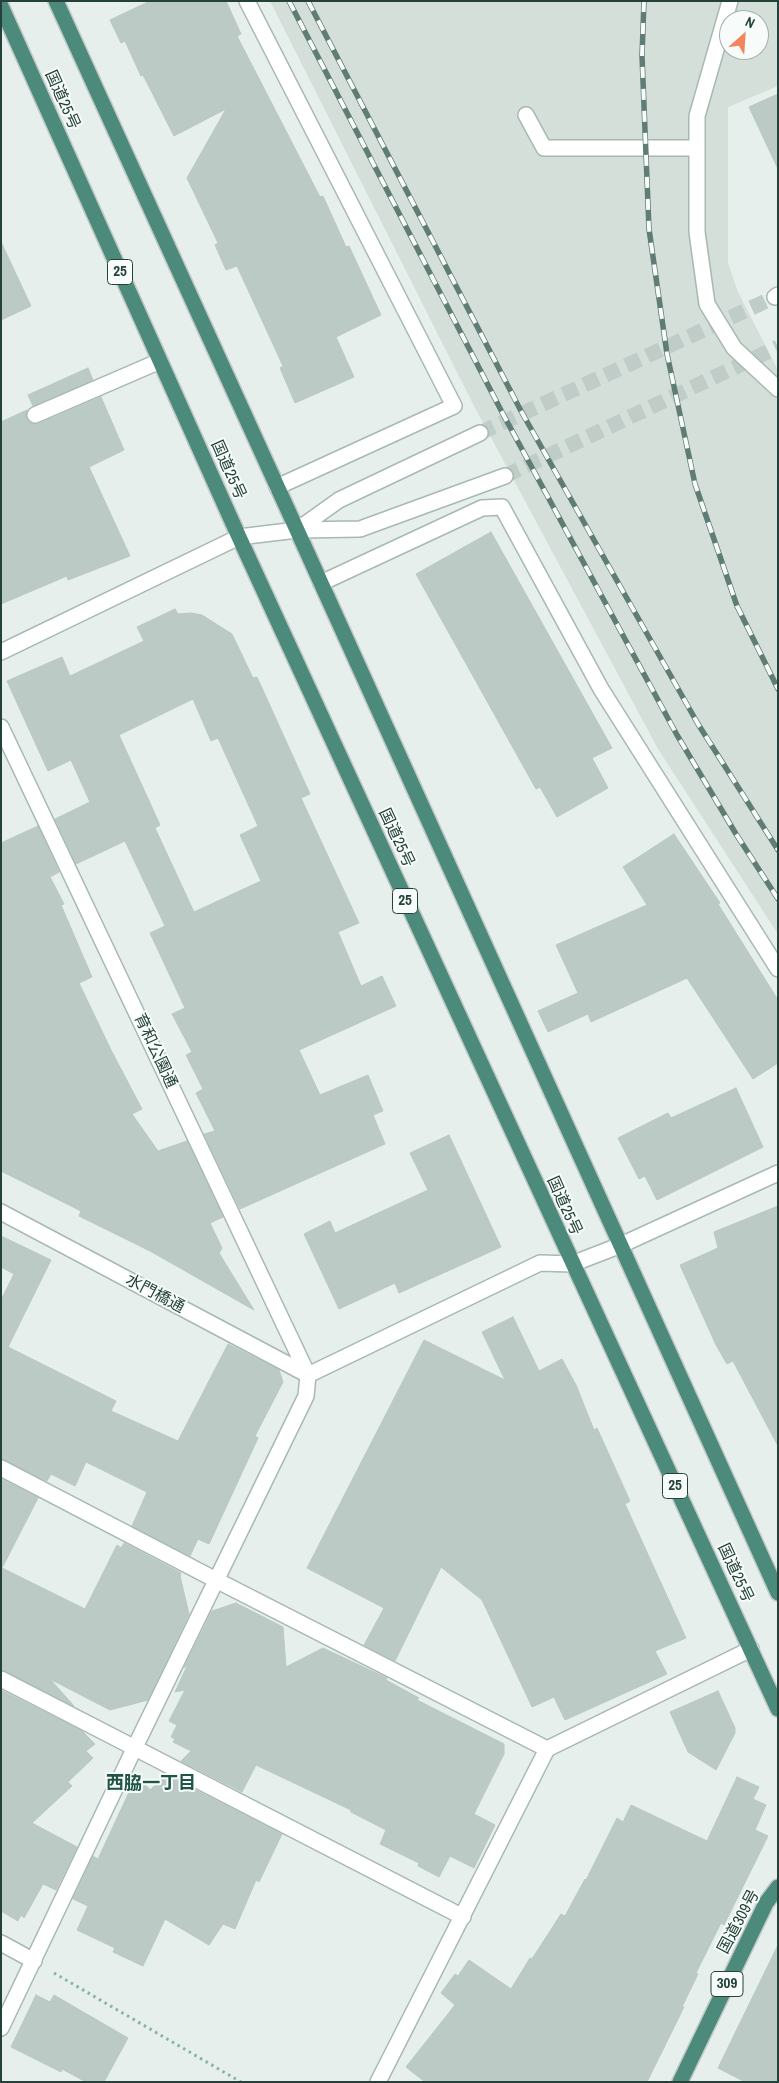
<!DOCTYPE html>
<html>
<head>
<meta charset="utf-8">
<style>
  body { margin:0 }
  #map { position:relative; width:779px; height:2083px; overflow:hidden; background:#e6efeb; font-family:"Archivo Narrow",sans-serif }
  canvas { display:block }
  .frame { position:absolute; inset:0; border:2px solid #24423a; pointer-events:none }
  .north { position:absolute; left:719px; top:10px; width:50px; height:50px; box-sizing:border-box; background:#f7fbf9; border:1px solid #a3b1ad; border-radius:50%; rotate:26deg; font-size:14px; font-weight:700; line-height:20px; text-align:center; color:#24423a }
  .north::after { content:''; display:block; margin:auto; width:18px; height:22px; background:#f4845f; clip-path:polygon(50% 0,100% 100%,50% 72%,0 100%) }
</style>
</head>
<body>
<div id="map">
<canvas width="779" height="2083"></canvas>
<div class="frame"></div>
<div class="north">N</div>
</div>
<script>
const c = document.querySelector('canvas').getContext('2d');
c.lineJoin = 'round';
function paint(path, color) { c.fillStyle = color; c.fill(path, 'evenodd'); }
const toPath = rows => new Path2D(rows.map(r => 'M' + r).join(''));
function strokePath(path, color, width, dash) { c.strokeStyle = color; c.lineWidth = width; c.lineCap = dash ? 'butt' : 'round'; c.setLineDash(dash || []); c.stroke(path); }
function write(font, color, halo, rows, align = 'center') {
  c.font = font + ' "Archivo Narrow","Noto Sans JP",sans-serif'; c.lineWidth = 4; c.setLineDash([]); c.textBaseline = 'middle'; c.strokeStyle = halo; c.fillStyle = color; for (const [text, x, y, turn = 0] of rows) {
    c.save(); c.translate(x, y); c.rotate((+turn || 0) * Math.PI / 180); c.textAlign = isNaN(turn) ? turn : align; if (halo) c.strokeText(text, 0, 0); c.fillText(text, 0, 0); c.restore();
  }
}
paint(toPath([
  [270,1,778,1,778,86,728,107,728,263,738,292,778,370,778,934,658,749,473,404],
  [729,20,759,20,759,50,729,50]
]), '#d4dfda');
const building = toPath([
  [150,1,226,1,241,34,237,36,320,197,323,196,346,247,349,246,381,315,336,337,354,377,295,403,280,368,283,366,237,266,226,270,215,245,218,243,187,178,226,109,174,136,143,75,141,76,125,41,121,43,110,20,150,1],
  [778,94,778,169,749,107,778,94],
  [1,242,31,306,1,320,1,242],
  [88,368,93,380,33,406,28,395,88,368],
  [101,397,124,450,89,467,130,556,68,580,67,576,1,604,1,422,27,410,26,418,29,422,38,424,101,397],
  [491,532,612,748,592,758,608,788,557,817,540,787,536,789,416,574,491,532],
  [175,609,178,614,191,613,202,615,232,634,253,678,257,677,310,794,301,798,359,923,338,932,361,986,382,976,396,1006,299,1050,320,1095,368,1075,383,1111,373,1115,385,1144,240,1209,204,1134,215,1131,196,1093,203,1089,186,1055,192,1052,172,1014,185,1008,150,933,165,926,125,841,76,864,55,819,90,802,71,760,48,771,7,681,62,657,70,676,144,641,137,627,175,609],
  [193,699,211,741,218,738,258,826,240,835,261,881,194,912,155,828,160,825,119,735,193,699],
  [38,826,59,872,50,877,64,904,61,905,92,977,79,983,111,1050,142,1109,132,1114,158,1151,187,1141,223,1217,210,1223,222,1248,219,1253,254,1310,150,1251,79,1216,81,1211,1,1171,1,843,38,826],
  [674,834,720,903,718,904,778,1000,778,1063,753,1079,687,978,591,1022,588,1014,548,1032,538,1011,578,993,556,945,647,905,623,867,674,834],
  [736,1088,763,1147,657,1200,645,1176,639,1179,618,1138,668,1113,671,1118,736,1088],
  [449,1135,501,1247,399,1293,395,1283,339,1309,304,1234,330,1221,335,1233,428,1190,410,1153,449,1135],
  [778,1206,778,1446,733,1361,727,1364,716,1345,680,1265,718,1248,714,1232,778,1206],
  [1,1236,51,1260,8,1347,116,1401,111,1411,178,1441,228,1344,279,1370,283,1382,255,1436,258,1438,209,1544,198,1539,190,1556,132,1526,147,1492,86,1462,75,1486,51,1474,47,1481,1,1459,1,1300,14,1274,1,1267,1,1236],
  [513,1317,539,1371,562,1359,576,1385,594,1430,597,1428,630,1501,625,1504,686,1638,655,1651,667,1674,565,1720,554,1697,532,1707,482,1600,441,1567,395,1661,364,1645,384,1608,307,1568,424,1340,505,1380,482,1332,513,1317],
  [1,1479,38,1498,2,1568,85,1609,117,1545,121,1548,124,1543,181,1573,180,1576,189,1614,148,1700,110,1710,50,1679,74,1706,1,1670,1,1479],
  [236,1603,283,1627,286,1667,323,1648,387,1678,386,1680,419,1698,417,1700,504,1744,504,1754,474,1814,495,1825,474,1868,450,1856,439,1877,418,1866,419,1863,380,1844,386,1830,351,1812,351,1810,256,1765,242,1792,181,1761,191,1751,173,1742,175,1739,171,1737,177,1725,169,1721,185,1690,175,1692,188,1664,184,1668,212,1611,236,1603],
  [1,1690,82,1731,95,1744,86,1751,93,1758,68,1782,72,1786,32,1823,77,1847,56,1890,43,1884,24,1918,21,1915,18,1921,1,1911,1,1690],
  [718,1691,735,1728,735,1733,716,1770,688,1752,670,1712,718,1691],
  [137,1775,150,1790,166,1775,282,1834,259,1882,256,1880,235,1929,223,1924,209,1945,165,1919,143,1966,113,1952,115,1948,77,1930,88,1906,73,1899,93,1856,98,1859,137,1775],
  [737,1777,759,1787,753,1799,766,1805,755,1830,768,1836,724,1925,721,1923,696,1973,698,1974,682,2007,684,2007,647,2082,425,2082,406,2067,455,2005,441,1993,455,1974,458,1976,469,1960,511,1989,530,1958,532,1959,561,1914,565,1916,585,1879,586,1880,617,1818,623,1822,631,1805,707,1841,737,1777],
  [778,1945,778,2082,745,2082,718,2068,778,1945],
  [36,1995,50,2002,54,1995,128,2038,104,2082,86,2082,62,2069,61,2072,11,2047,36,1995]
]);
paint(building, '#bbcac4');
strokePath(building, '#b8c9c2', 1);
strokePath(toPath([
  [480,433,775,297],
  [505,476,778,347]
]), '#bfccc8', 15, [15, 8]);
const service = toPath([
  [730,1,697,116,697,232,707,304,734,348,778,389],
  [526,115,544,148,697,148],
  [35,415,160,361]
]);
const minor = toPath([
  [247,1,454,406,277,487],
  [775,297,778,295],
  [297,530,360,529,505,476],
  [297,530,339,500,480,433],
  [321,583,482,508,502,507,601,689,778,969],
  [1,1212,308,1375],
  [1,1468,216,1580,547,1749],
  [1,1679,463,1917],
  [1,1943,34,1961],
  [378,2082,547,1749,751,1649]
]);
const tertiary = toPath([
  [1,652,239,537,297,530],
  [1,727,308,1375],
  [308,1375,540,1263,572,1264,621,1245,778,1173],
  [1,2028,135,1747,306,1396,308,1375]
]);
const trunk = toPath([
  [56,1,297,530,778,1593],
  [1,6,239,537,778,1709],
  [680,2082,766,1903,778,1887]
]);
strokePath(service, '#a8b8b2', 18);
strokePath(minor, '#a8b8b2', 18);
strokePath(tertiary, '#a8b8b2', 18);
strokePath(trunk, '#c2cac8', 18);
strokePath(toPath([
  [54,1973,241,2082]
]), '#86b3a5', 3, [2.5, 4]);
strokePath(service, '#fff', 15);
strokePath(minor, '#fff', 15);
strokePath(tertiary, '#fff', 15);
strokePath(trunk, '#4c8a7c', 15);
const rail = toPath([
  [289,1,504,416,677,735,736,834,778,899],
  [308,1,521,411,698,724,778,850],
  [644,1,642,56,649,229,667,354,695,484,737,606,778,689]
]);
strokePath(rail, '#5f7d75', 5.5);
strokePath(rail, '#f7fbf9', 4, [11]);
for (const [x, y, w] of [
  [120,272,25],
  [405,901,25],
  [675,1486,25],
  [727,1984,32]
]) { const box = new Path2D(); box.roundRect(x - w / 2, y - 12.5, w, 25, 4); c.fillStyle = '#f7fbf9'; c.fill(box); strokePath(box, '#24423a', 1); }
write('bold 15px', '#24423a', null, [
  ["25",120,272],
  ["25",405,901],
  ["25",675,1486],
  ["309",727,1984]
]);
write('16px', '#24423a', '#f7fbf9', [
  ["国道25号",62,100,66],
  ["国道25号",228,470,66],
  ["国道25号",396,838,65],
  ["育和公園通",155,1051,65],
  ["国道25号",564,1206,66],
  ["水門橋通",155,1294,28],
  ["国道25号",735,1573,65],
  ["国道309号",739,1922,-62]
]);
write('bold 18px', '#1f5548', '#f7fbf9', [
  ["西脇一丁目",151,1784]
]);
</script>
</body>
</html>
